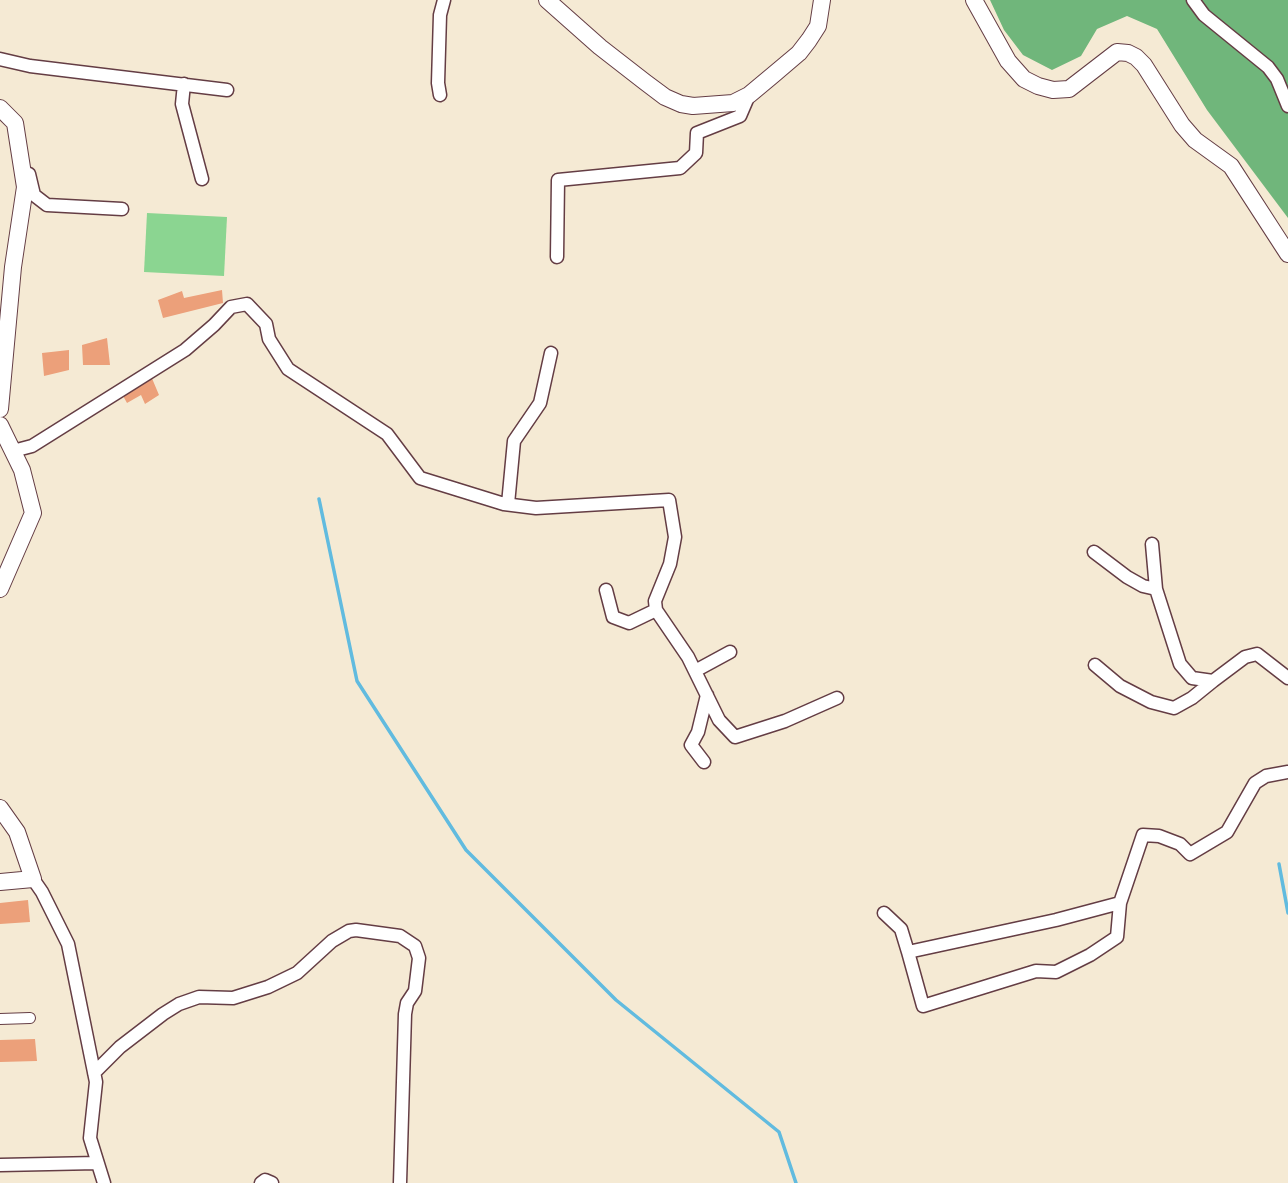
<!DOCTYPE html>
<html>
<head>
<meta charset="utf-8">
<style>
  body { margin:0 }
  canvas { display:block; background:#f5ead4 }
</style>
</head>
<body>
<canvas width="1288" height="1183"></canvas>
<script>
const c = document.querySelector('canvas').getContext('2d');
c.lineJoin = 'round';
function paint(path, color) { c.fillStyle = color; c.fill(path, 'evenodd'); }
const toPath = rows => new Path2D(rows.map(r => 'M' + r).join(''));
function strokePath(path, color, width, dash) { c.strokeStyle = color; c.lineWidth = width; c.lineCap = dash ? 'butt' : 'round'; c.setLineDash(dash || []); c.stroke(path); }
paint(toPath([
  [147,213,227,217,224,276,144,272]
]), '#8bd591');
paint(toPath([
  [990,0,1288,0,1288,218,1207,110,1157,29,1127,16,1097,29,1081,56,1052,70,1023,55,1004,30]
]), '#70b67b');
strokePath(toPath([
  [319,499,357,681,466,850,616,1000,779,1132,796,1183],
  [1279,864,1288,913]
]), '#61bbdf', 3.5);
paint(toPath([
  [222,290,223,303,163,318,158,300,182,291,184,298],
  [107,338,110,365,83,365,82,345],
  [69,350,69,370,44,376,42,353],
  [151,376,159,395,145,404,141,395,127,403,122,394],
  [28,900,30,922,0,924,0,903],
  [35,1039,37,1061,0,1062,0,1040]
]), '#eca07a');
const pedestrian = toPath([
  [0,1019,30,1018]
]);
const minor = toPath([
  [1193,0,1204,15,1268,67,1277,79,1288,106],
  [0,59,30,66,227,90],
  [184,84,182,104,202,179],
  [440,95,438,83,440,15,444,0],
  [29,174,34,195,47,205,122,209],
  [557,257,558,180,680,168,696,153,697,133,740,116,749,95],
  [13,451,32,446,185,350,214,325,231,307,247,304,266,324,269,339,288,369,387,434,420,478,504,504,536,508,669,500,675,537,670,564,655,601,656,610,688,657,719,720,735,737,785,721,837,698],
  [508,504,514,441,540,403,551,353],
  [1152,544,1156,589,1180,664,1192,678,1213,681,1245,657,1257,654,1288,678],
  [1094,552,1127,577,1143,586,1156,589],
  [606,590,613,617,629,623,656,610],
  [1095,665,1120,686,1151,702,1174,708,1192,698,1213,681],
  [695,671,730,652],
  [704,762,691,745,698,732,707,695],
  [33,879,42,892,68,944,96,1082,90,1138,104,1183],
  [1120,903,1056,920,908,952,923,1006,1036,971,1056,972,1090,955,1117,937,1120,903,1143,835,1159,836,1180,844,1190,854,1227,832,1255,783,1266,776,1288,772],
  [884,913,901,929,908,952],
  [94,1073,120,1047,163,1014,179,1004,199,997,233,998,268,987,297,973,332,941,349,931,356,930,400,936,415,946,419,958,415,991,407,1003,405,1014,400,1183],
  [0,1165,97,1163],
  [261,1183,265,1180,272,1183]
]);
const tertiary = toPath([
  [547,0,600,47,645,82,665,97,681,104,693,106,733,103,749,95,773,75,799,53,809,40,818,26,822,0],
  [974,0,1008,61,1024,79,1038,86,1053,90,1069,89,1117,52,1128,53,1136,57,1144,65,1182,125,1195,140,1231,166,1288,254],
  [0,108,15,123,25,187,13,267,0,409],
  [0,425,22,470,33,513,0,589],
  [0,808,17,832,33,879,0,882]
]);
strokePath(pedestrian, '#643d44', 12);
strokePath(minor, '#643d44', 15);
strokePath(tertiary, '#643d44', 18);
strokePath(pedestrian, '#fff', 10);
strokePath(minor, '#fff', 12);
strokePath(tertiary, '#fff', 16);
</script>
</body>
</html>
